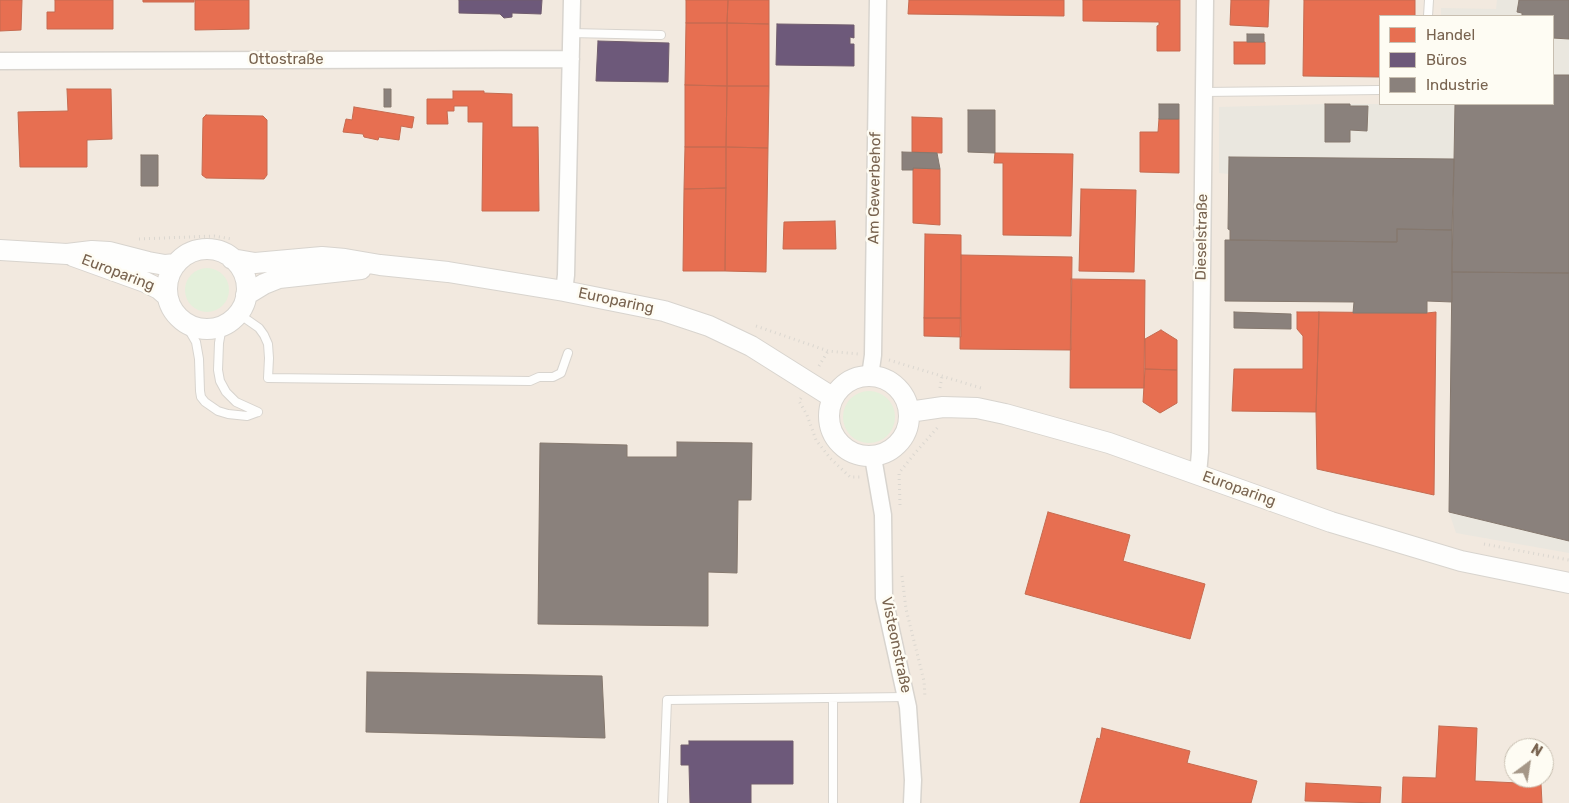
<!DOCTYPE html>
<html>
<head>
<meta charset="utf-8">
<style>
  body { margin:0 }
  #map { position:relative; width:1569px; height:803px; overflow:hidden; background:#f8f7f0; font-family:Rubik,sans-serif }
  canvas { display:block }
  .legend { position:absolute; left:1379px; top:15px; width:175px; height:90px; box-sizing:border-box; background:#fefcf3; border:1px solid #c8bfb1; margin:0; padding:6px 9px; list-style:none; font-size:15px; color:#78634f }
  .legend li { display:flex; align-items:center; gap:10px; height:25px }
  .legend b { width:25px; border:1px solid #c8bfb1 }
  .north { position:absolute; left:1504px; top:738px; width:50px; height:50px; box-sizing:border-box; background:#fefcf3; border:1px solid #c8bfb1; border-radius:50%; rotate:31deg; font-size:14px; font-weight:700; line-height:20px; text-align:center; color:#78634f }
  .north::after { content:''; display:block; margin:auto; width:18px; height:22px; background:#a59787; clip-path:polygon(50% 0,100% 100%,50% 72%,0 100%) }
</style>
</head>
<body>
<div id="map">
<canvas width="1569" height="803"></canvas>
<ul class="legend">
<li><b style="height:14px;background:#e76f51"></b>Handel</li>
<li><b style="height:14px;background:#6d597a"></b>Büros</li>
<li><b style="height:14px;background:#8a817c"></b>Industrie</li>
</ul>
<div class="north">N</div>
</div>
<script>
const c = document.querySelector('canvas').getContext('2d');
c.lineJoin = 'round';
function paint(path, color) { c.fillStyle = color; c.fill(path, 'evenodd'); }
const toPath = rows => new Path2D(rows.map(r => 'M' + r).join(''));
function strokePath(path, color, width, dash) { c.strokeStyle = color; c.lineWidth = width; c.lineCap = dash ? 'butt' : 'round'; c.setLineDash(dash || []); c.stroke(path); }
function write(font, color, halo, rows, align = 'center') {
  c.font = font + ' Rubik,sans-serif'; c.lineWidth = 5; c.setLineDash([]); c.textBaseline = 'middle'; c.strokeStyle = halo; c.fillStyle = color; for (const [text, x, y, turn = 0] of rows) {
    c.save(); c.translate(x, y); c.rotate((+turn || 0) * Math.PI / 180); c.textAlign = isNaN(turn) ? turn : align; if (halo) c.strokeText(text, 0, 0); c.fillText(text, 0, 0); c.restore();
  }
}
paint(toPath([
  [0,0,1569,0,1569,803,0,803],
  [1380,16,1553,16,1553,104,1380,104],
  [1514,748,1544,748,1544,778,1514,778]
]), '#f2e9df');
paint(toPath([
  [1497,0,1569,0,1569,553,1456,533,1449,512,1452,230,1397,229,1397,242,1230,240,1230,230,1228,229,1229,174,1219,173,1219,107,1325,104,1553,104,1553,16,1441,16,1441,8,1496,9]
]), '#eae7df');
paint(toPath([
  '185 290a22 22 0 1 1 44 0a22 22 0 1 1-44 0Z',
  '843 417a26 26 0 1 1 52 0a26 26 0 1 1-52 0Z'
]), '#e4f0db');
const shops = toPath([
  [0,0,22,0,21,30,0,31,0,0],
  [55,0,113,0,113,29,47,29,47,12,55,12,55,0],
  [143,0,194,0,194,2,143,2,143,0],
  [195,0,249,0,249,29,195,30,195,0],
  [686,0,728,0,727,23,686,23,686,0],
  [728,0,769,0,769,24,727,23,728,0],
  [909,0,1064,0,1064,16,908,14,909,0],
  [1083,0,1180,0,1180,51,1157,51,1157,26,1159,25,1159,22,1083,21,1083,0],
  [1231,0,1269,0,1268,27,1230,25,1231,0],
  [1304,0,1415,0,1415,16,1380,16,1380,77,1303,76,1304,0],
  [686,23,727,23,727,86,685,85,686,23],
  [727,23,769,24,769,86,727,86,727,23],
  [1234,42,1265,42,1265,64,1234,64,1234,42],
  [685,85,727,86,726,147,685,147,685,85],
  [727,86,769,86,768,148,726,147,727,86],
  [67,89,111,89,112,139,87,140,87,167,20,167,18,112,68,111,67,89],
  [453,91,484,91,484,93,512,94,512,127,538,127,539,211,482,211,483,122,468,122,468,106,454,106,454,111,447,111,448,124,427,124,427,99,453,99,453,91],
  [354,107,414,117,412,128,401,126,399,140,379,137,378,140,364,137,363,134,343,132,346,119,352,120,354,107],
  [206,115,263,116,267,120,267,175,264,179,206,178,202,175,203,118,206,115],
  [912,117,942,118,942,153,912,152,912,117],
  [1159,119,1179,119,1179,173,1140,172,1140,132,1158,132,1159,119],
  [685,147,726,147,726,188,684,189,685,147],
  [726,147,768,148,766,272,725,271,726,147],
  [995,153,1073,154,1071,236,1003,235,1003,163,994,163,995,153],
  [913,168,940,169,940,225,913,223,913,168],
  [726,188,725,271,683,271,684,189,726,188],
  [1081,189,1136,190,1134,272,1079,271,1081,189],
  [835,221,836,249,783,249,784,222,835,221],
  [925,234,961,235,961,318,924,318,925,234],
  [961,255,1072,257,1071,350,960,349,961,255],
  [1071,279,1145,280,1144,388,1070,388,1071,279],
  [1297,312,1319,312,1316,412,1232,411,1234,369,1303,369,1303,336,1297,329,1297,312],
  [1319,312,1427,313,1436,312,1434,495,1317,469,1316,412,1319,312],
  [924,318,961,318,961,337,924,336,924,318],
  [1161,330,1177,340,1177,370,1145,369,1145,339,1161,330],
  [1145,369,1177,370,1177,403,1160,413,1143,402,1145,369],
  [1048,512,1130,535,1123,561,1205,584,1190,639,1025,594,1048,512],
  [1439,726,1477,728,1475,781,1541,784,1542,803,1402,803,1403,777,1436,778,1439,726],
  [1102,728,1190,751,1187,763,1257,781,1251,803,1080,803,1097,738,1100,739,1102,728],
  [1306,783,1381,787,1380,803,1305,801,1306,783]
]);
paint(shops, '#e76f51');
strokePath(shops, '#c66b50', 1);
const offices = toPath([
  [459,0,542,0,541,14,512,13,512,17,504,18,500,14,459,13,459,0],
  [777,24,854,25,854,38,850,37,850,44,854,44,854,66,776,65,777,24],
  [598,41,669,43,668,82,596,81,598,41],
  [689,741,793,741,793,784,751,784,751,803,690,803,689,765,681,765,681,745,689,745,689,741]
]);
paint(offices, '#6d597a');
strokePath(offices, '#705c6d', 1);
const industry = toPath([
  [1519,0,1569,0,1569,39,1553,38,1553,16,1522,16,1522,13,1517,12,1519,0],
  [1247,34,1264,34,1264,42,1247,42,1247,34],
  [1553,75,1569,75,1569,273,1452,272,1455,104,1553,104,1553,75],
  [384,89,391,89,391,107,384,107,384,89],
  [1159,104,1179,104,1179,119,1159,119,1159,104],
  [1325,104,1350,104,1350,106,1368,106,1367,131,1350,130,1350,142,1325,142,1325,104],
  [968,110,995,110,995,153,968,152,968,110],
  [902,152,937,153,940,169,913,168,913,170,902,170,902,152],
  [141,155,158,155,158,186,141,186,141,155],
  [1229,157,1454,159,1452,230,1397,229,1397,242,1230,240,1230,230,1228,229,1229,157],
  [1397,229,1452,230,1452,302,1427,301,1427,313,1353,313,1354,302,1225,301,1225,240,1397,242,1397,229],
  [1452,272,1569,273,1569,541,1449,512,1452,272],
  [1234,312,1291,314,1291,329,1234,328,1234,312],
  [677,442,752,443,751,500,738,500,737,573,708,572,708,626,538,624,540,443,627,445,627,457,677,457,677,442],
  [367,672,602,676,605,738,366,732,367,672]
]);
paint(industry, '#8a817c');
strokePath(industry, '#85786e', 1);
const service = toPath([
  [1428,16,1429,0],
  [571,33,661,35],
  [1204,92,1380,90],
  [239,314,259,328,264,335,268,344,269,358,268,378,530,381,539,377,553,377,561,373,568,353],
  [185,323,196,342,199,359,200,391,201,397,205,402,218,411,228,414,247,416,258,412],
  [226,325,221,332,219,343,218,370,220,381,226,392,236,402,258,412],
  [663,803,667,700,906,697],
  [833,803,833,699]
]);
const minor = toPath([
  [0,61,571,59],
  [564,291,566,275,572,0],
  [870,376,873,355,878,0],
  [873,457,883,515,884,598,908,707,913,780,912,803],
  [1198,474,1200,452,1205,0]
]);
const tertiary = toPath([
  '167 289a40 40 0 1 1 80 0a40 40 0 1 1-80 0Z',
  [0,250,67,254,92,251,109,252,148,262,165,265,176,264],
  [73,256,145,282,159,289,167,296],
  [232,259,255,263,322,257,345,259,380,265,448,272,564,291,664,311,709,326,751,346,832,397],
  [246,295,264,284,279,278,361,269],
  '829 416a40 40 0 1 1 80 0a40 40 0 1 1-80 0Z',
  [909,412,943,407,977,408,1005,414,1109,443,1331,522,1461,561,1569,583]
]);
strokePath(service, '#d8d4ce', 10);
strokePath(minor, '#d8d4ce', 19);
strokePath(tertiary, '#d8d4ce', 22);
strokePath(toPath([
  [139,239,214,236,232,239],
  [756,326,828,351,858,354],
  [889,360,981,388],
  [819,366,828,351],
  [940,388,942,376],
  [801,398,799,401,807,415,816,440,830,458,850,477,861,477],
  [900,505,899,473,915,453,939,426],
  [1484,544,1569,560],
  [902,576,906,609,924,681,925,698]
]), '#dbd7d0', 3, [1, 4]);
strokePath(service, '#fefefd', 8);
strokePath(minor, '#fefefd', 16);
strokePath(tertiary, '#fefefd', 20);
write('15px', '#78634f', '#fefcf3', [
  ["Ottostraße",286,60],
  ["Am Gewerbehof",875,188,-89],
  ["Dieselstraße",1202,237,-89],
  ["Europaring",118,273,21],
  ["Europaring",616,301,12],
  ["Europaring",1239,489,20],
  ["Visteonstraße",896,645,78]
]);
</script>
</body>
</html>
